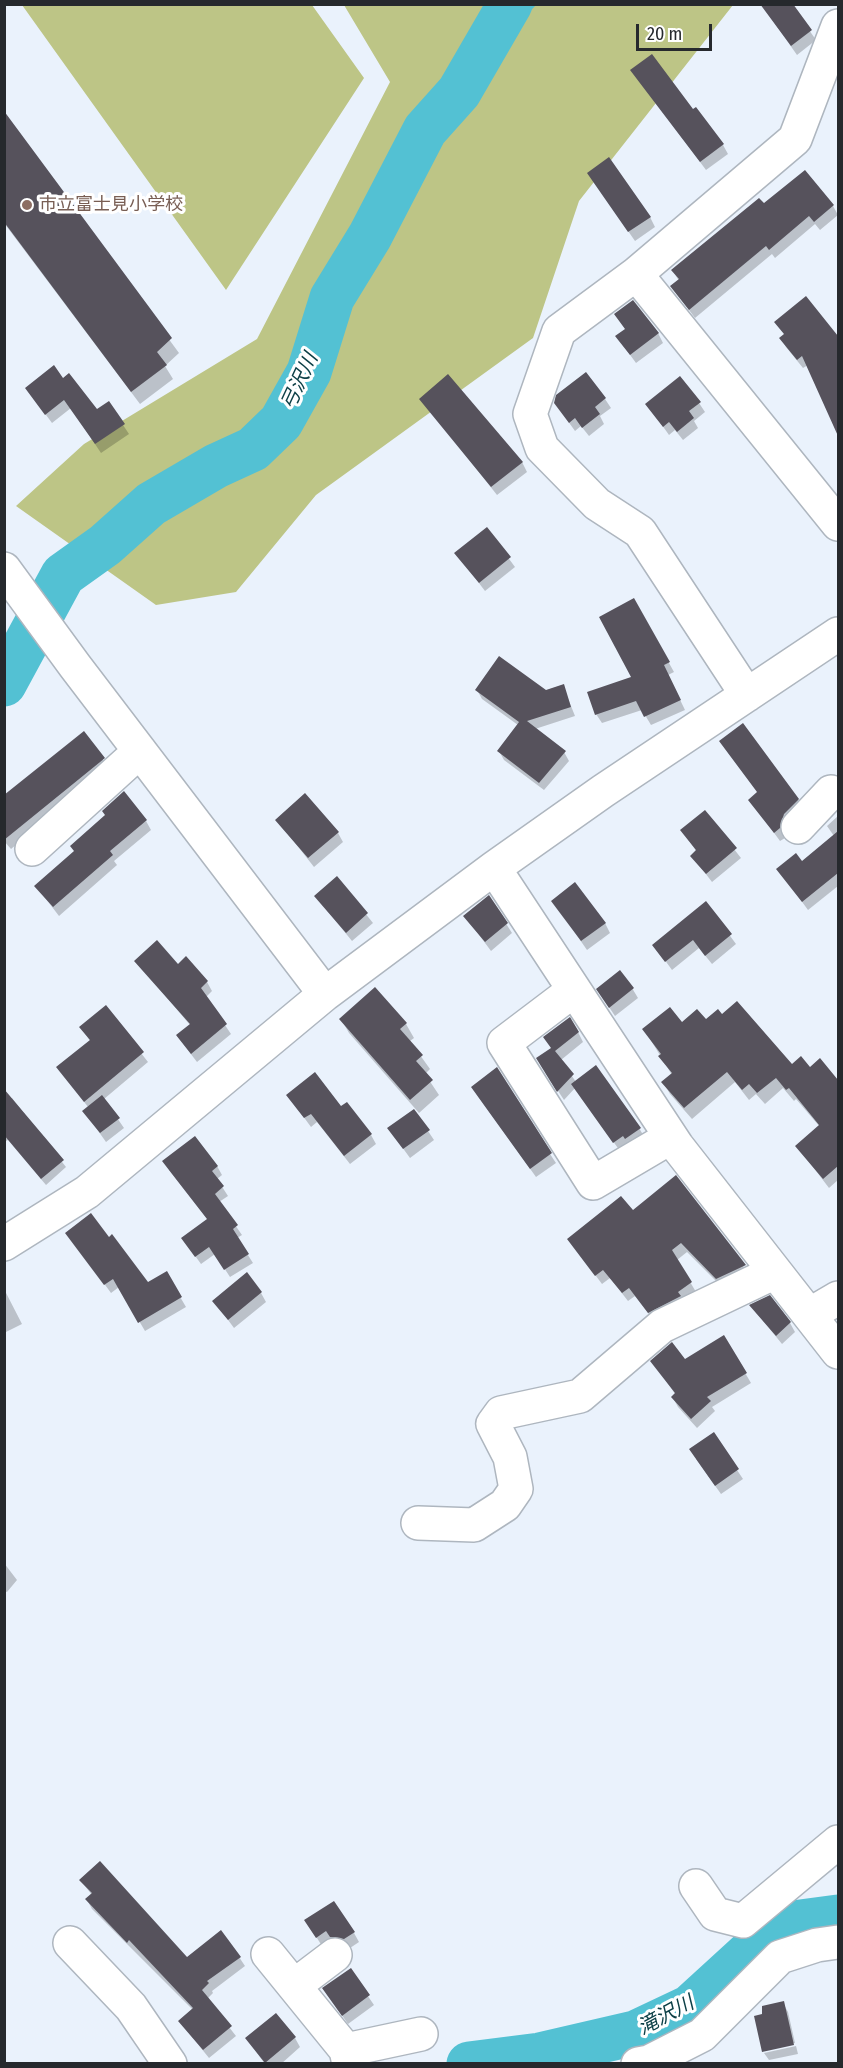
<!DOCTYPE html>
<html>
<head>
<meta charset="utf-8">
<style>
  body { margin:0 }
  #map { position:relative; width:843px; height:2068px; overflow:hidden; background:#eaf2fc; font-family:"Fira Sans Condensed",sans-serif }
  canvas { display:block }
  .frame { position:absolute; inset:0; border:6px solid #26292d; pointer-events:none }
  .scale { position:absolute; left:636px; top:24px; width:76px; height:27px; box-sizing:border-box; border:3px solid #26292d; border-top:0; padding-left:8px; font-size:18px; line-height:21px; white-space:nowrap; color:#26292d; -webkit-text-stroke:4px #fff; paint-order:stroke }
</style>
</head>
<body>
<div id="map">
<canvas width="843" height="2068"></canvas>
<div class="frame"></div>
<div class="scale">20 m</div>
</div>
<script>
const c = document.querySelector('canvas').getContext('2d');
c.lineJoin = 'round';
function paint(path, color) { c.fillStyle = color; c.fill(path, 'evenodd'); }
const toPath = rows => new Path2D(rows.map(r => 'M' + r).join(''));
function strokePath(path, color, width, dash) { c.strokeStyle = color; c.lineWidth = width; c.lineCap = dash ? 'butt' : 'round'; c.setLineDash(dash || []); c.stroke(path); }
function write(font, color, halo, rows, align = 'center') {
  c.font = font + ' "Fira Sans Condensed","Noto Sans JP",sans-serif'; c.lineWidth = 6; c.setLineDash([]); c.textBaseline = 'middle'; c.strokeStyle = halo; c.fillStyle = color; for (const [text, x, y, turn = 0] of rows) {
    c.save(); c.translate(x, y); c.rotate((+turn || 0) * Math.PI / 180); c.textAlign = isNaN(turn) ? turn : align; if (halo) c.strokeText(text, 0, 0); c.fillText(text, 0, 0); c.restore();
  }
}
paint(toPath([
  [22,5,312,5,364,78,226,290],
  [344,5,733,5,579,201,533,338,316,495,236,592,156,605,16,506,84,444,257,339,390,82]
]), '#bdc586');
paint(toPath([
  [493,4,536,5,513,29,480,91,451,133,422,107]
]), '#53c1d3');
paint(toPath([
  [791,4,816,40,797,55,766,11],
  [638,79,723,145,728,154,706,170],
  [4,114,179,353,165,366,173,379,140,404,4,223],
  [594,182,650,217,655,227,635,241],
  [764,205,833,206,838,215,820,230,815,224,775,258,772,254,695,318,672,287,679,281,673,271],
  [616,314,658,333,663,343,636,363,617,337,626,330],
  [776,322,832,345,838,359,838,432,808,365,803,368,786,347,781,338,785,335],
  [63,380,97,411,123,425,129,434,101,453,71,408,52,423,26,388],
  [421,399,522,462,527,472,497,495],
  [605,399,611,408,600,416,604,424,589,436,581,426,575,431,555,403],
  [699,403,705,412,694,421,698,428,683,440,675,430,669,435,647,404],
  [487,529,515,567,485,591,456,553],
  [634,600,674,672,668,675,685,710,651,725,642,710,602,723,596,714,634,678],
  [563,686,575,716,535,729,564,752,569,761,544,790,504,760,499,751,518,725,482,699,477,690,545,692],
  [83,733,109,768,11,849,4,841,4,796],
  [798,799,803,809,789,824,785,838,780,841,750,800],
  [705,812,741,858,712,882,692,856,697,852,682,831],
  [838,816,838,886,808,910,778,869,801,863,834,836,827,826],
  [277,820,338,833,343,842,314,867],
  [146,821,151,830,114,861,117,865,59,916,36,886],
  [337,878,373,923,352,941,316,897],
  [489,897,512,933,491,951,465,916],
  [553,901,605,923,610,933,587,950],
  [706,903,736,944,712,964,699,948,672,970,654,945],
  [186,959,207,982,212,991,206,997,231,1034,197,1062,177,1036,190,1025,136,961,178,966],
  [632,988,638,998,615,1016,603,998],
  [105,1007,148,1062,104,1099,124,1128,106,1142,84,1111,88,1107,58,1067,90,1041,81,1027],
  [722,1016,792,1066,810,1069,820,1060,838,1082,838,1180,829,1188,797,1146,820,1127,796,1099,794,1101,783,1088,765,1104,756,1094,749,1100,735,1082,692,1119,670,1094,663,1082,672,1075,644,1029,706,1021],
  [341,1019,406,1024,414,1038,410,1041,430,1069,425,1074,439,1095,419,1113,349,1033],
  [578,1032,583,1042,561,1060,576,1082,639,1128,645,1138,620,1151,575,1088,564,1100,543,1068,552,1049],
  [478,1096,550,1154,556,1163,536,1177],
  [12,1098,66,1167,46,1185,8,1140,4,1142,4,1104],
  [294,1104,341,1108,371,1135,376,1144,350,1164,317,1122,311,1127],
  [389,1129,428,1131,434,1140,410,1158],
  [217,1166,222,1175,217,1179,228,1196,219,1202,242,1235,237,1238,253,1263,230,1277,215,1254,201,1264,188,1246,208,1220,169,1170],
  [676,1178,750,1275,723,1288,687,1252,677,1260,696,1292,655,1322,635,1296,628,1301,610,1278,602,1284,569,1240,632,1212],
  [73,1241,147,1284,166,1273,186,1307,145,1331,119,1287,111,1293],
  [4,1289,22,1324,4,1333],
  [261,1293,266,1302,234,1328,214,1301],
  [751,1306,790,1323,795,1332,782,1344],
  [724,1337,751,1383,712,1407,715,1411,697,1428,678,1407,673,1398,676,1395,652,1361,685,1361],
  [713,1434,743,1479,721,1494,696,1459],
  [4,1563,17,1580,7,1592,4,1591],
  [81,1881,186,1959,239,1957,245,1966,212,1991,213,1993,207,1999,236,2036,209,2058,180,2022,193,2010,92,1909,87,1900,92,1895],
  [312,1930,354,1933,359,1942,350,1948,322,1946],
  [350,1970,374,2005,348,2024,330,1998],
  [783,2003,788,2012,795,2043,764,2050,764,2052,763,2015],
  [295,2038,300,2047,281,2064,265,2064,247,2039],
  [796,2046,798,2054,769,2060,764,2053]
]), '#0003');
strokePath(toPath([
  [4,684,63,575,105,545,151,504,216,466,253,449,281,422,309,372,332,298,370,236,425,130,459,92,510,4],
  [469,2064,540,2055,635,2033,690,2007,748,1954,793,1923,838,1917]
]), '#53c1d3', 45);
paint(toPath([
  [760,4,793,4,812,30,791,46],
  [652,54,693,109,696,107,724,144,700,162,630,70],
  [4,111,172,338,157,352,167,365,131,392,4,222],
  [609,157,651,217,628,232,587,173],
  [805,170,834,205,814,222,809,216,769,250,766,246,689,310,670,286,679,279,671,270,759,198,764,203],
  [806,296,838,336,838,436,802,356,797,360,779,338,784,334,774,322],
  [633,300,659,333,630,355,615,336,625,329,614,314],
  [54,365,63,378,69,373,97,409,109,401,125,424,95,444,64,400,45,415,25,388],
  [586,372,606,398,595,407,600,414,582,428,575,418,569,423,554,403,556,395],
  [448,374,523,462,491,487,419,399],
  [680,376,701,402,689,411,694,418,677,432,669,422,663,427,645,404],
  [487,527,511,557,479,583,454,553],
  [634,598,670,662,664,665,681,700,644,717,636,701,595,715,587,692,631,677,599,617],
  [499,656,546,690,564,684,571,707,527,721,566,751,539,783,497,751,519,722,475,690],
  [743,723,799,799,784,814,780,828,774,833,748,800,757,792,719,741],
  [84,731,105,758,4,840,4,795],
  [124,791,147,820,110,851,113,855,53,907,34,886,74,851,70,846,105,815,102,811],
  [305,793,339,832,308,858,275,820],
  [705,810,737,848,706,874,690,856,696,850,680,830],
  [838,831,838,873,802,902,776,869,796,853,802,861],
  [337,876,368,913,346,933,314,896],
  [575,882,606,923,581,941,551,901],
  [489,895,508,923,485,942,463,916],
  [706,901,732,934,705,956,693,940,665,962,652,945],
  [157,940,178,964,186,956,208,981,201,988,227,1024,191,1054,176,1035,190,1024,134,961],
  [620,970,634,988,609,1008,596,989],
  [375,987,407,1023,400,1029,423,1055,416,1061,433,1080,410,1100,339,1019],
  [737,1001,792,1064,801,1056,810,1067,820,1058,838,1080,838,1166,823,1179,795,1146,819,1125,789,1088,786,1090,776,1078,757,1093,749,1084,742,1090,727,1072,684,1108,661,1082,672,1073,658,1056,661,1054,642,1029,670,1007,682,1022,697,1009,706,1019,718,1009,722,1014],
  [106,1005,144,1052,84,1102,56,1067,90,1040,79,1027],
  [570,1017,579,1032,555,1051,574,1074,557,1092,536,1058,551,1048,543,1037],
  [596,1065,641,1128,625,1139,623,1136,613,1143,571,1084],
  [497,1067,552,1153,530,1169,471,1087],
  [315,1072,341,1106,347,1102,372,1134,344,1156,311,1114,304,1118,286,1095],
  [4,1089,64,1160,41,1179,4,1135],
  [102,1095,120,1118,100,1133,82,1111],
  [414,1109,430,1130,403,1149,387,1128],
  [195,1136,218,1166,212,1171,224,1186,215,1194,238,1225,233,1229,249,1254,224,1270,209,1247,195,1257,181,1238,207,1219,162,1161],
  [676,1175,746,1265,716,1279,681,1243,672,1250,692,1282,678,1292,681,1296,648,1313,629,1288,622,1293,603,1270,595,1276,567,1239,621,1196,633,1210],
  [91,1213,109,1237,112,1234,148,1282,167,1271,182,1297,138,1323,113,1279,104,1285,65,1233],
  [247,1272,262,1292,228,1320,212,1301],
  [770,1295,791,1322,776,1336,749,1305],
  [724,1335,747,1373,707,1397,711,1401,691,1419,671,1397,675,1393,650,1361,672,1342,685,1359],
  [714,1432,739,1469,715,1486,689,1449],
  [100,1861,187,1957,221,1930,241,1957,207,1981,209,1983,202,1990,232,2026,203,2050,178,2021,193,2008,129,1940,127,1943,85,1899,92,1893,79,1880],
  [334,1901,355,1932,344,1939,330,1937,326,1931,316,1938,304,1920],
  [351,1968,370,1995,342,2016,322,1988],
  [784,2001,794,2045,762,2052,754,2016,762,2014,762,2006],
  [276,2013,296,2037,265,2063,245,2038]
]), '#56525c');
const minor = toPath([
  [636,274,838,524],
  [4,569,75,666,325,994],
  [747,695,640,532,597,504,542,448,530,414,559,331,636,274,795,139,838,26],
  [798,827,831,792],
  [32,849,140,751],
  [494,868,677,1146,838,1352],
  [574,990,504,1043,593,1183,671,1137],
  [4,1244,87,1192,325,994,494,868,603,791,838,634],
  [809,1315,838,1298],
  [418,1523,474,1525,505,1505,516,1489,510,1457,493,1424,501,1413,580,1396,662,1326,775,1272],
  [696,1886,715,1914,743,1921,838,1842],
  [70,1943,131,2007,170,2064],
  [268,1954,346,2050,349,2064],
  [294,1986,335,1955],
  [346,2050,421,2034],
  [638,2064,649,2062,702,2035,780,1957,817,1945,838,1942]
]);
strokePath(minor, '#aeb6bf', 36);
strokePath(minor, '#fff', 33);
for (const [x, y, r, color] of [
  [27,205,6,"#8d6e63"]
]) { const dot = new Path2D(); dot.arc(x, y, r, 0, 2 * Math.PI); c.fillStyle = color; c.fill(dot); strokePath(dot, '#fff', 2); }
write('18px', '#785e54', '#fff', [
  ["市立富士見小学校",39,205]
], 'left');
write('italic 20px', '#0d4047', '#fff', [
  ["弓沢川",300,382,-65],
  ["滝沢川",666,2016,-28]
]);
</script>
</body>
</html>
